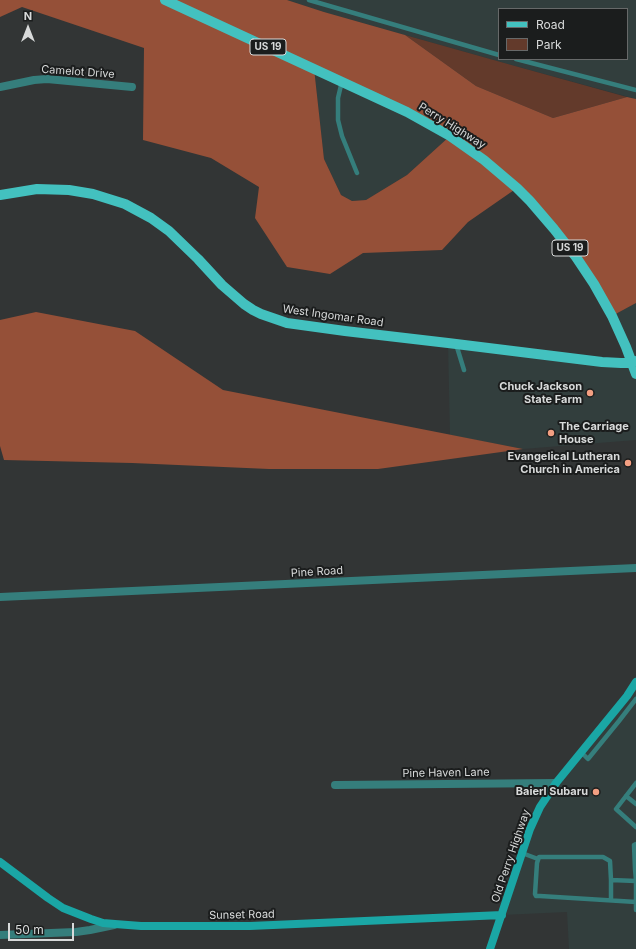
<!DOCTYPE html>
<html>
<head>
<meta charset="utf-8">
<style>
  body { margin:0 }
  #map { position:relative; width:636px; height:949px; overflow:hidden; background:#323535; font-family:Inter,sans-serif }
  canvas { display:block }
  .legend { position:absolute; left:498px; top:8px; width:130px; height:52px; box-sizing:border-box; background:#1b1d1d; border:1px solid #676969; margin:0; padding:5px 7px; list-style:none; font-size:12px; color:#d8dada }
  .legend li { display:flex; align-items:center; gap:8px; height:20px }
  .legend b { width:20px; border:1px solid #676969 }
  .north { position:absolute; left:8px; top:8px; width:40px; height:40px; -webkit-text-stroke:3px #1b1d1d; paint-order:stroke; rotate:0deg; font-size:11px; font-weight:700; line-height:16px; text-align:center; color:#d8dada }
  .north::after { content:''; display:block; margin:auto; width:14px; height:18px; background:#d8dada; clip-path:polygon(50% 0,100% 100%,50% 72%,0 100%) }
  .scale { position:absolute; left:8px; top:923px; width:66px; height:18px; box-sizing:border-box; border:2px solid #d8dada; border-top:0; padding-left:5px; font-size:12px; line-height:14px; white-space:nowrap; color:#d8dada; -webkit-text-stroke:3px #1b1d1d; paint-order:stroke }
</style>
</head>
<body>
<div id="map">
<canvas width="636" height="949"></canvas>
<ul class="legend">
<li><b style="height:5px;background:#43c1bf"></b>Road</li>
<li><b style="height:11px;background:#633a2b"></b>Park</li>
</ul>
<div class="north">N</div>
<div class="scale">50 m</div>
</div>
<script>
const c = document.querySelector('canvas').getContext('2d');
c.lineJoin = 'round';
function paint(path, color) { c.fillStyle = color; c.fill(path, 'evenodd'); }
const toPath = rows => new Path2D(rows.map(r => 'M' + r).join(''));
function strokePath(path, color, width, dash) { c.strokeStyle = color; c.lineWidth = width; c.lineCap = dash ? 'butt' : 'round'; c.setLineDash(dash || []); c.stroke(path); }
function write(font, color, halo, rows, align = 'center') {
  c.font = font + ' Inter,sans-serif'; c.lineWidth = 4; c.setLineDash([]); c.textBaseline = 'middle'; c.strokeStyle = halo; c.fillStyle = color; for (const [text, x, y, turn = 0] of rows) {
    c.save(); c.translate(x, y); c.rotate((+turn || 0) * Math.PI / 180); c.textAlign = isNaN(turn) ? turn : align; if (halo) c.strokeText(text, 0, 0); c.fillText(text, 0, 0); c.restore();
  }
}
paint(toPath([
  [287,0,636,0,636,99,515,66,324,12],
  [499,9,627,9,627,59,499,59],
  [314,68,450,136,407,175,366,200,352,201,341,195,324,159],
  [636,303,636,440,523,449,450,435,448,343,632,363,612,316],
  [636,682,636,949,569,949,567,912,502,915,536,816]
]), '#323e3d');
paint(toPath([
  [405,35,515,66,627,97,553,118,476,86]
]), '#633a2b');
paint(toPath([
  [0,0,287,0,324,12,405,35,476,86,553,118,627,97,636,99,636,303,612,316,603,300,517,188,468,222,442,250,363,253,330,274,287,267,255,218,259,187,211,158,143,140,144,48,22,7,0,17],
  [314,68,450,136,407,175,366,200,352,201,341,195,324,159],
  [36,312,135,331,223,390,523,449,378,469,269,469,132,463,4,460,0,446,0,320]
]), '#955038');
strokePath(toPath([
  [309,0,499,55],
  [516,59,636,90],
  [342,81,338,98,338,120,342,136,357,173],
  [456,344,464,370],
  [581,752,588,759,619,721,636,699],
  [636,783,616,809,636,827],
  [626,796,636,804],
  [522,853,538,859],
  [635,869,634,845,636,844],
  [636,869,635,869,636,880],
  [636,883,636,910],
  [611,900,611,880],
  [636,902,540,896,536,896,535,894,537,863,539,857,603,857,610,861,611,880,636,881]
]), '#357e7c', 4.5);
strokePath(toPath([
  [0,87,34,80,47,79,132,87],
  [0,597,636,568],
  [335,785,556,783],
  [0,935,76,932,90,930,114,925]
]), '#357e7c', 8);
strokePath(toPath([
  [0,862,48,898,63,908,91,919,103,923,115,924,141,926,250,926,502,915],
  [490,949,530,829,540,807,556,783,627,696,636,682]
]), '#1aa6a5', 8);
strokePath(toPath([
  [165,0,407,112,450,136,484,160,517,188,530,201,554,229,576,257,594,284,612,316,626,347,636,374],
  [0,195,37,189,69,190,93,194,125,204,151,218,169,231,198,259,222,285,244,304,253,310,261,314,287,323,345,331,448,343,602,362,621,363,632,363,636,361]
]), '#43c1bf', 10);
for (const [x, y, r, color] of [
  [590,393,4,"#f39f82"],
  [551,433,4,"#f39f82"],
  [628,463,4,"#f39f82"],
  [596,792,4,"#f39f82"]
]) { const dot = new Path2D(); dot.arc(x, y, r, 0, 2 * Math.PI); c.fillStyle = color; c.fill(dot); strokePath(dot, '#1b1d1d', 1.5); }
for (const [x, y, w] of [
  [268,47,36],
  [570,248,36]
]) { const box = new Path2D(); box.roundRect(x - w / 2, y - 8, w, 16, 3); c.fillStyle = '#1b1d1d'; c.fill(box); strokePath(box, '#d8dada', 1); }
write('bold 10px', '#d8dada', null, [
  ["US 19",268,47],
  ["US 19",570,248]
]);
write('11px', '#d8dada', '#1b1d1d', [
  ["Camelot Drive",78,72,4],
  ["Perry Highway",452,126,32],
  ["West Ingomar Road",333,316,8],
  ["Pine Road",317,572,-3],
  ["Pine Haven Lane",446,773,-1],
  ["Old Perry Highway",511,856,-71],
  ["Sunset Road",242,915,-1]
]);
write('bold 11px', '#d8dada', '#1b1d1d', [
  ["Chuck Jackson",582,387],
  ["State Farm",582,400],
  ["The Carriage",559,427,"left"],
  ["House",559,440,"left"],
  ["Evangelical Lutheran",620,457],
  ["Church in America",620,470],
  ["Baierl Subaru",588,792]
], 'right');
</script>
</body>
</html>
